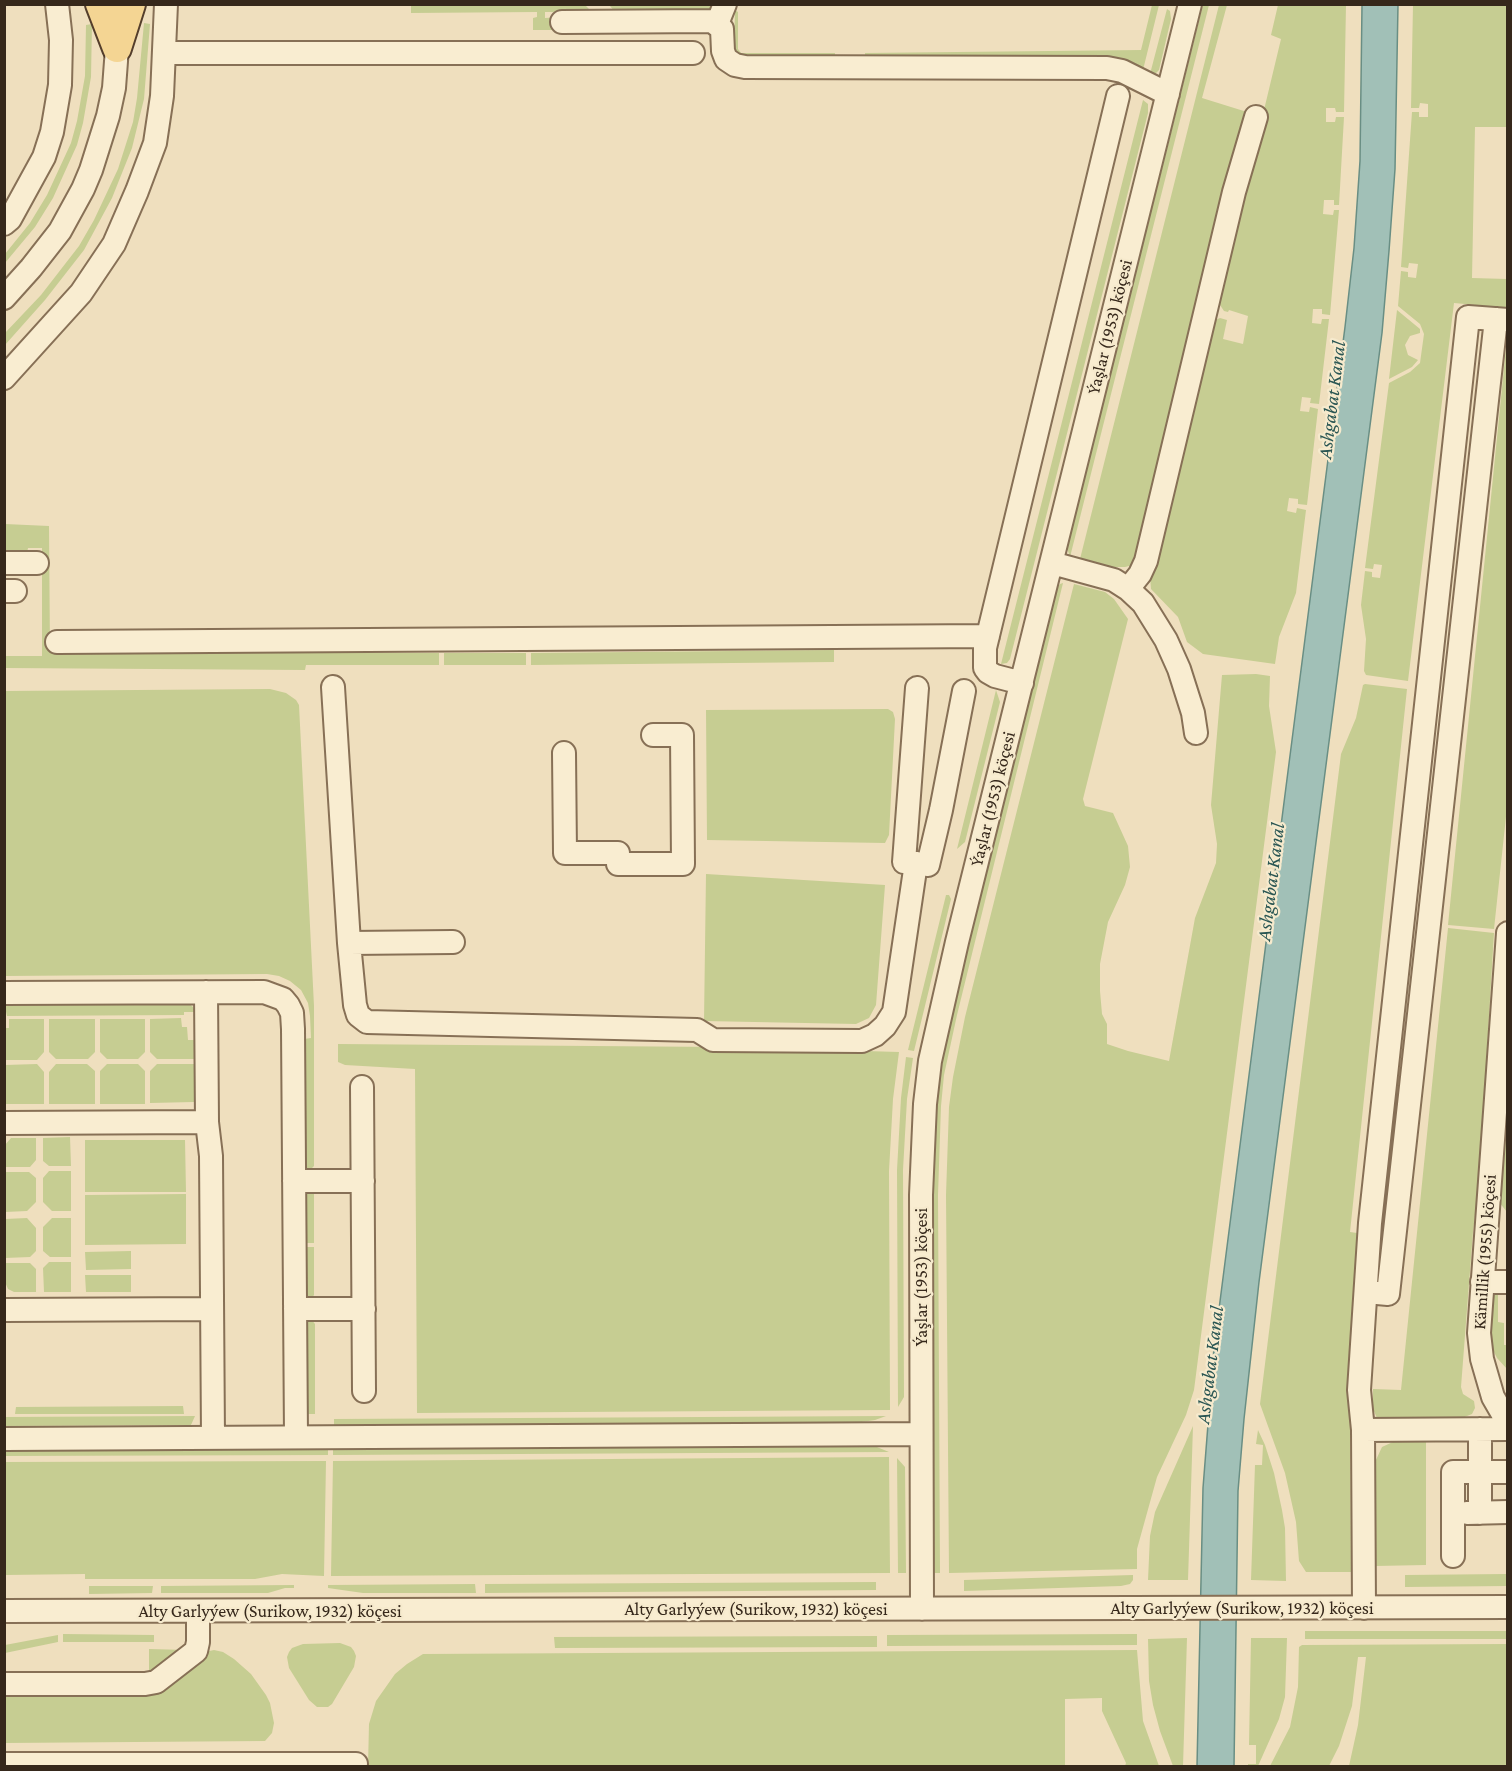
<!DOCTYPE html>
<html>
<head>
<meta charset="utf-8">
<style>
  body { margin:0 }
  #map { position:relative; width:1512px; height:1771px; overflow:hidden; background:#efdfbe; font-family:"Crimson Pro",serif }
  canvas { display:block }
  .frame { position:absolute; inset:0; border:6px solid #36281b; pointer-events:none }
</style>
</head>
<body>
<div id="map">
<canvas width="1512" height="1771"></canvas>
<div class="frame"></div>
</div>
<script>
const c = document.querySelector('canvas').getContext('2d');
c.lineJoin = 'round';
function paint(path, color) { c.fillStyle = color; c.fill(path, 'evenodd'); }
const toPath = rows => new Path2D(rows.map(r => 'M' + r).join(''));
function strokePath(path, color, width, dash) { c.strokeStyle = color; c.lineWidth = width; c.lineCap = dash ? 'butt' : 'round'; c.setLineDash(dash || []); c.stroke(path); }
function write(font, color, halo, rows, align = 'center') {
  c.font = font + ' "Crimson Pro",serif'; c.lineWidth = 4.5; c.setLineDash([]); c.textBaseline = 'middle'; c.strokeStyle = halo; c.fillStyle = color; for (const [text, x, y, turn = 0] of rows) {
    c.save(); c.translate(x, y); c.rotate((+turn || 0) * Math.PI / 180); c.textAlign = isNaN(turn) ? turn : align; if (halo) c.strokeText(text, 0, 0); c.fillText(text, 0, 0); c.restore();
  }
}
paint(toPath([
  [411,5,585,5,589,9,585,12,545,12,545,18,561,17,561,30,533,30,533,18,537,17,537,12,411,13],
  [715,5,710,11,616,13,610,6],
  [1152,5,1159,5,1143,70,865,59,865,53,1141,50],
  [1203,5,1209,5,1070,557,1067,548],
  [1219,5,1227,5,1202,98,1247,112,1137,564,1125,567,1110,567,1080,559],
  [1278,5,1346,5,1344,112,1336,112,1335,108,1326,108,1326,122,1335,122,1336,117,1344,117,1339,205,1334,205,1334,200,1324,200,1323,214,1333,215,1334,210,1339,210,1330,315,1322,314,1322,309,1313,309,1312,323,1321,324,1322,319,1329,319,1319,404,1310,403,1311,398,1302,397,1300,411,1309,412,1310,407,1318,409,1307,505,1298,504,1298,499,1289,498,1287,511,1296,513,1297,508,1306,510,1296,593,1279,637,1275,664,1203,654,1187,642,1178,617,1151,589,1150,577,1213,321,1220,318,1227,320,1223,339,1243,344,1248,316,1229,310,1228,312,1224,311,1218,302,1281,39,1271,35],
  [1413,5,1507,5,1507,127,1475,127,1472,278,1507,279,1508,308,1454,303,1408,681,1366,675,1364,671,1366,639,1361,605,1365,571,1372,572,1372,577,1380,578,1382,565,1374,564,1373,569,1365,568,1389,383,1410,372,1420,363,1424,334,1420,324,1398,306,1401,271,1408,272,1408,277,1416,278,1418,264,1409,263,1408,268,1401,267,1412,112,1419,112,1419,117,1428,117,1428,104,1420,103,1419,108,1411,108],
  [1167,9,1170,11,1171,19,1159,70,1156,73,1150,74],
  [735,10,738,12,738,49,741,53,835,53,835,60,736,56,734,49],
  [144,23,150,24,144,99,132,148,112,198,84,250,45,300,5,345,5,333,41,295,79,246,94,220,118,169,133,122,137,98],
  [92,24,91,77,83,123,77,145,53,198,35,227,5,263,5,254,30,223,47,195,71,143,77,121,85,76,86,25],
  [1143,100,1148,104,1148,113,1010,659,1007,663,1001,664],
  [1397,310,1420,329,1420,333,1410,336,1405,345,1408,355,1418,360,1412,367,1389,379],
  [1507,338,1508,798,1494,929,1448,925],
  [5,524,49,526,50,653,439,653,439,665,306,665,305,670,5,668,5,656,42,656,42,548,28,548,27,553,5,553],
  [1063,583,957,1015,944,1075,941,1106,938,1195,940,1573,933,1573,931,1194,938,1074,951,1013,1057,588,1060,584],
  [1074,584,1105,592,1114,599,1128,619,1083,799,1085,806,1113,813,1128,846,1130,867,1125,885,1108,922,1100,964,1100,991,1102,1014,1107,1024,1107,1044,1128,1051,1169,1061,1195,918,1216,863,1217,844,1211,805,1222,675,1256,674,1270,676,1269,706,1276,752,1194,1390,1186,1415,1157,1477,1137,1549,1137,1569,949,1573,946,1195,949,1107,953,1077,965,1017],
  [834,650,834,662,531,665,531,653],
  [444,653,526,653,526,665,444,665],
  [1365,684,1407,689,1350,1232,1364,1234,1350,1389,1351,1572,1306,1572,1299,1561,1296,1522,1285,1473,1260,1404,1341,754,1356,718,1363,685],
  [270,689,286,693,296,700,299,705,314,1006,314,1166,310,1170,305,1169,304,1039,311,1038,310,1016,308,1003,301,990,290,981,279,976,267,974,5,976,4,691],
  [996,690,1000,702,965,842,957,849],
  [888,709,893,712,895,719,889,835,885,843,707,840,706,710],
  [706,874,885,885,876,1005,869,1018,856,1024,704,1021],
  [946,895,949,895,951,899,914,1051,908,1050],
  [1448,928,1494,933,1485,1083,1485,1128,1473,1232,1461,1387,1463,1394,1474,1401,1475,1408,1472,1414,1462,1418,1377,1418,1373,1409,1373,1389,1401,1390],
  [4,1003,188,1003,193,1007,195,1012,184,1012,184,1015,7,1016],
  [181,1018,182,1027,187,1027,188,1040,194,1040,194,1059,157,1059,150,1052,150,1019],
  [9,1019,44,1019,44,1052,37,1060,5,1060,5,1028,9,1028],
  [49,1019,95,1019,95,1052,88,1059,56,1059,49,1052],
  [100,1019,145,1019,145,1052,138,1059,107,1059,100,1052],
  [1507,1030,1507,1212,1499,1202],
  [338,1044,847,1048,865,1051,899,1052,893,1099,889,1171,890,1410,417,1413,415,1069,345,1065,338,1062],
  [906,1057,913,1058,907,1099,903,1170,904,1397,898,1407,897,1170,901,1098],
  [37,1064,44,1072,44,1104,5,1104,5,1065],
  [56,1064,87,1064,95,1071,95,1104,49,1104,49,1072],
  [107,1064,138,1064,145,1071,145,1104,100,1104,100,1071],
  [157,1064,194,1064,194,1102,150,1103,150,1071],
  [70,1137,71,1166,49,1166,43,1161,43,1138],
  [11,1138,36,1138,36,1160,30,1167,5,1167,5,1145],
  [85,1140,185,1140,186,1192,85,1192],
  [49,1171,71,1171,71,1211,52,1211,43,1202,43,1178],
  [4,1172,29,1172,36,1178,36,1202,27,1211,5,1212],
  [305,1192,313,1192,314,1194,314,1243,305,1243],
  [186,1194,186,1244,85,1245,85,1195],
  [27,1218,36,1228,36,1251,30,1257,5,1258,5,1219],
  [52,1218,71,1218,71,1257,50,1257,43,1251,43,1227],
  [305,1247,314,1247,314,1295,311,1299,306,1298],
  [131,1251,131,1269,86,1270,85,1252],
  [49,1262,71,1262,71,1292,44,1292,43,1268],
  [5,1263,30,1263,36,1269,36,1292,14,1292,8,1289,5,1282],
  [85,1275,131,1275,131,1292,86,1292],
  [1494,1286,1498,1291,1498,1322,1504,1323,1504,1345,1507,1345,1507,1369,1497,1358,1488,1340],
  [311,1319,315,1324,315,1414,306,1414,306,1321],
  [183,1406,184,1414,15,1414,16,1407],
  [195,1416,191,1425,5,1426,5,1417],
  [886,1416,875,1420,855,1423,334,1426,334,1419],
  [1193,1426,1188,1580,1148,1580,1150,1536,1155,1512],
  [1258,1430,1265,1445,1274,1473,1282,1510,1285,1528,1286,1581,1251,1580,1255,1465,1262,1465,1263,1445,1256,1444],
  [1395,1441,1426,1441,1426,1565,1375,1566,1375,1462,1382,1447],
  [872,1445,889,1452,333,1455,333,1448],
  [328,1448,328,1455,5,1456,4,1450],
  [889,1457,890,1573,331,1576,333,1461],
  [897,1458,905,1467,906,1573,898,1573],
  [326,1461,324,1576,282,1574,255,1579,85,1579,85,1574,5,1575,5,1462],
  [1507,1574,1507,1586,1405,1587,1405,1575],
  [1133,1575,1133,1580,1130,1584,1121,1586,964,1591,964,1580],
  [876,1582,876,1590,485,1593,485,1584],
  [475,1584,476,1593,363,1593,328,1588,328,1585],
  [294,1585,294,1588,285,1588,268,1593,161,1593,161,1586],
  [89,1586,153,1586,152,1593,89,1594],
  [1305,1631,1507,1631,1508,1639,1305,1639],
  [63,1634,154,1635,154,1642,63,1642],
  [1137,1634,1137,1645,887,1646,887,1635],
  [58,1635,58,1642,5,1653,5,1645],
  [877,1636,877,1647,555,1648,554,1637],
  [1187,1638,1183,1766,1173,1766,1160,1731,1153,1705,1149,1681,1148,1639],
  [1251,1638,1287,1638,1285,1697,1279,1719,1258,1766,1248,1766,1248,1764,1256,1764,1256,1745,1249,1745],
  [340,1643,351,1647,354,1651,356,1656,354,1667,332,1704,328,1707,317,1707,309,1700,289,1668,287,1657,289,1652,292,1648,303,1644],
  [1507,1644,1507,1766,1349,1766,1358,1725,1366,1657,1358,1657,1352,1706,1339,1746,1329,1766,1270,1766,1290,1727,1298,1687,1299,1647,1302,1645],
  [149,1649,187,1650,158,1674,149,1672],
  [214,1650,223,1652,234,1659,251,1674,266,1695,270,1703,274,1723,272,1733,265,1741,5,1743,4,1692,146,1692,205,1652],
  [1137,1650,1143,1721,1159,1766,1125,1766,1126,1763,1102,1711,1102,1698,1065,1699,1065,1766,368,1766,369,1724,376,1701,395,1674,407,1664,423,1654]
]), '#c6cd92');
const water = toPath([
  [1362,5,1398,5,1395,169,1389,251,1382,333,1259,1282,1244,1419,1238,1491,1234,1766,1197,1766,1203,1488,1214,1348,1345,327,1354,248,1360,161,1362,5]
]);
paint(water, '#a1c0b7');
strokePath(water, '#698e84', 1.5);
const minor = toPath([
  [562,22,712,21,722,29,723,51,726,59,735,65,745,67,1107,68,1122,71,1168,94],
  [717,24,725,4],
  [164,53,693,53],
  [4,224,10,219,44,157,52,132,60,85,61,40,57,4],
  [4,298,31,268,60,231,83,189,91,170,108,116,114,88,117,48,116,4],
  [4,378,81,293,114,244,137,191,155,143,162,96,166,4],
  [4,563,37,563],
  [1052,563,1114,580,1128,589,1143,603,1166,640,1179,669,1193,713,1196,733],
  [1128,589,1140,574,1146,561,1234,192,1256,117],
  [4,591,15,591],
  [57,642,988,636],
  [1022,683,995,676,988,672,985,668,985,648,1118,96],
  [333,687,349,943,355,1005,358,1015,367,1022,697,1030,713,1040,862,1041,875,1035,885,1026,894,1012,916,863],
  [564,753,565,853,618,853],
  [904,862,917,688],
  [618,864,683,864,682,735,653,735],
  [928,865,941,810,964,691],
  [1508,933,1479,1333,1482,1359,1493,1397,1508,1423],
  [349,943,453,942],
  [206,992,207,1122,211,1156,213,1438],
  [4,993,264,992,283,999,288,1005,292,1013,293,1029,296,1436],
  [362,1087,364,1391],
  [4,1123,207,1122],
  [294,1181,363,1181],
  [1482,1282,1508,1282],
  [1366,1292,1388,1294,1496,319],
  [295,1309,364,1309],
  [4,1310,212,1309],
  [1480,1429,1480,1513],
  [1363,1430,1508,1429],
  [4,1439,921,1434],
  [1467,1513,1508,1512],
  [1453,1556,1453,1472,1508,1472],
  [1364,1608,1363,1430,1359,1390,1370,1223,1468,317,1508,320],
  [922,1609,921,1195,925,1104,930,1061,957,942,1190,4],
  [4,1611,1508,1607],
  [4,1684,145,1684,156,1682,196,1651,198,1642,198,1611],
  [4,1764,356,1764]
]);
const major = toPath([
  [100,4,117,48],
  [117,48,131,4]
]);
strokePath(minor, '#877056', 26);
strokePath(major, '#543e2b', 32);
strokePath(minor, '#f9edd1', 22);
strokePath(major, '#f4d593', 28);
write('18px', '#36281b', '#f6eacd', [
  ["Ýaşlar (1953) köçesi",1110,327,-76],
  ["Ýaşlar (1953) köçesi",993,799,-76],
  ["Kämillik (1955) köçesi",1485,1252,-86],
  ["Ýaşlar (1953) köçesi",921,1277,-90],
  ["Alty Garlyýew (Surikow, 1932) köçesi",1242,1608],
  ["Alty Garlyýew (Surikow, 1932) köçesi",756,1609],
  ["Alty Garlyýew (Surikow, 1932) köçesi",270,1611]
]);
write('italic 20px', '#2a5653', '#f6eacd', [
  ["Ashgabat Kanal",1332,400,-83],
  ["Ashgabat Kanal",1271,882,-83],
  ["Ashgabat Kanal",1210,1365,-83]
]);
</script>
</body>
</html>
